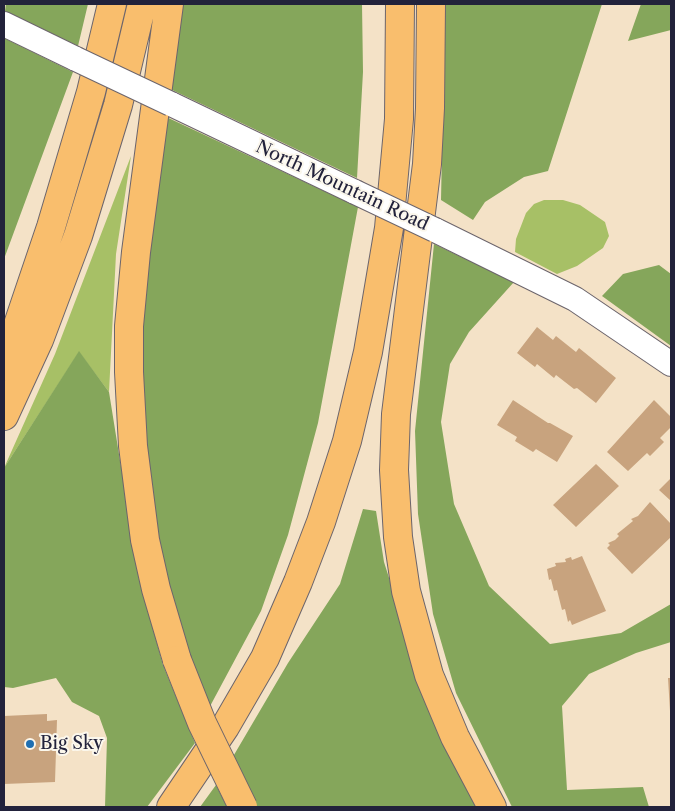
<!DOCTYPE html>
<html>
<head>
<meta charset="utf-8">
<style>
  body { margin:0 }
  #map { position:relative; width:675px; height:811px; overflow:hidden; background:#f4e2c7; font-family:"Libre Caslon Text",serif }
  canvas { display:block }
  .frame { position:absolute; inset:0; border:5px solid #22223b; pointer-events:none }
</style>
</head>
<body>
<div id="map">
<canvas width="675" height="811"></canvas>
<div class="frame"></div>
</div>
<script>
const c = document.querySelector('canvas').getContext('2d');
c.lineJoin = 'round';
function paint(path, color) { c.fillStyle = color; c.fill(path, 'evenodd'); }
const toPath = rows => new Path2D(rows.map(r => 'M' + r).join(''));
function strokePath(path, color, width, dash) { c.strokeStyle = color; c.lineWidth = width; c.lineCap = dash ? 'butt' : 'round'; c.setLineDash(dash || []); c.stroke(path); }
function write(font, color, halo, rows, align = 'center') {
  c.font = font + ' "Libre Caslon Text",serif'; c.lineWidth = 4; c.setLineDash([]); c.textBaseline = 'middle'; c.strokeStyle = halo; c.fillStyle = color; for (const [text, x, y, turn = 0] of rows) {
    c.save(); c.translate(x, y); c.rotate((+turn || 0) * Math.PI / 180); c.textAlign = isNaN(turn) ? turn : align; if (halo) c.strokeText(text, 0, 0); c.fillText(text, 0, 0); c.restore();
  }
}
paint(toPath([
  [131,156,116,254,109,392,79,352,4,468,55,354],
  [544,200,563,200,580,205,605,222,609,236,603,248,577,266,557,274,515,252,516,239,526,213,534,204]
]), '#a7c066');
paint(toPath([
  [6,4,88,4,78,46,5,11],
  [180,4,362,4,363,72,357,178,168,88],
  [445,4,602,4,548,171,524,177,485,202,473,220,441,200],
  [641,4,671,4,671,30,628,41],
  [4,38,73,72,4,259],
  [162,115,358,207,318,423,288,535,261,611,208,710,201,696,159,554,137,390],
  [434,244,514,282,469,332,450,364,441,422,454,504,489,586,550,644,621,633,671,604,671,642,636,653,589,674,562,706,567,790,643,787,649,807,512,807,456,693,433,614,418,514,415,431],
  [659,265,671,274,671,346,602,296,623,274],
  [79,351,109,392,139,579,163,665,195,743,147,807,105,807,107,738,99,716,72,702,56,678,13,688,4,687,4,468],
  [363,509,376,511,384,562,408,638,481,807,256,807,231,760,288,663,340,584],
  [216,785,227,807,200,807]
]), '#85a65b');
paint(toPath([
  [537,327,553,340,556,336,576,352,579,348,616,378,596,403,577,388,574,389,556,375,554,378,537,364,535,367,517,353],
  [513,400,548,423,550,423,573,436,557,462,536,449,533,452,515,441,517,437,497,425],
  [654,400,671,417,671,427,660,438,664,442,650,456,647,453,628,471,607,452],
  [596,464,619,486,576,527,553,505],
  [671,478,671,501,659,490],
  [650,502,671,524,671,537,632,574,607,548,610,545,608,543,615,540,619,536,617,534,633,521,631,519,638,516],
  [582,556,606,611,572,625,570,620,568,622,565,609,562,610,557,590,554,591,551,579,549,580,547,569,556,566,555,563,566,562,565,559,571,557,572,560],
  [668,678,671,678,671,711,670,711],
  [47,714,47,721,57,720,55,782,4,784,4,716]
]), '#c8a37e');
const minor = toPath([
  [4,24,76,59],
  [171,104,355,192],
  [435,230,575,299,671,364]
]);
const highway = toPath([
  [169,4,136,252,129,326,129,372,133,446,145,540,156,589,177,660],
  [431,4,430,108,427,164,396,414,394,470,398,537,406,591,429,675,455,737,492,807],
  [4,366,51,227,91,92,112,4],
  [4,416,39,340,78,236,118,105,142,4],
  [171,807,225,727,265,658,298,582,321,522,347,441,368,352,389,228,399,119,400,4]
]);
strokePath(minor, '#6c656c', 26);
strokePath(highway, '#6c656c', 30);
strokePath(minor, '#fff', 24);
strokePath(highway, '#f9be6d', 28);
const minorBridge = toPath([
  [76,59,171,104],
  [355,192,435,230]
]);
const highwayBridge = toPath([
  [177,660,202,723,243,807]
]);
strokePath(minorBridge, '#6c656c', 26, []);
strokePath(highwayBridge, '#6c656c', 30, []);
strokePath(minorBridge, '#fff', 24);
strokePath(highwayBridge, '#f9be6d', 28);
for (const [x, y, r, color] of [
  [30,744,5,"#1f6fb2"]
]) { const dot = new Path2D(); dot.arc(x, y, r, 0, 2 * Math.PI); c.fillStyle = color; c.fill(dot); strokePath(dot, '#fbf7ec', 2); }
write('18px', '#22223b', '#fbf7ec', [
  ["North Mountain Road",342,186,25]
]);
write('18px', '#22223b', '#fbf7ec', [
  ["Big Sky",40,744]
], 'left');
</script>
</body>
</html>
